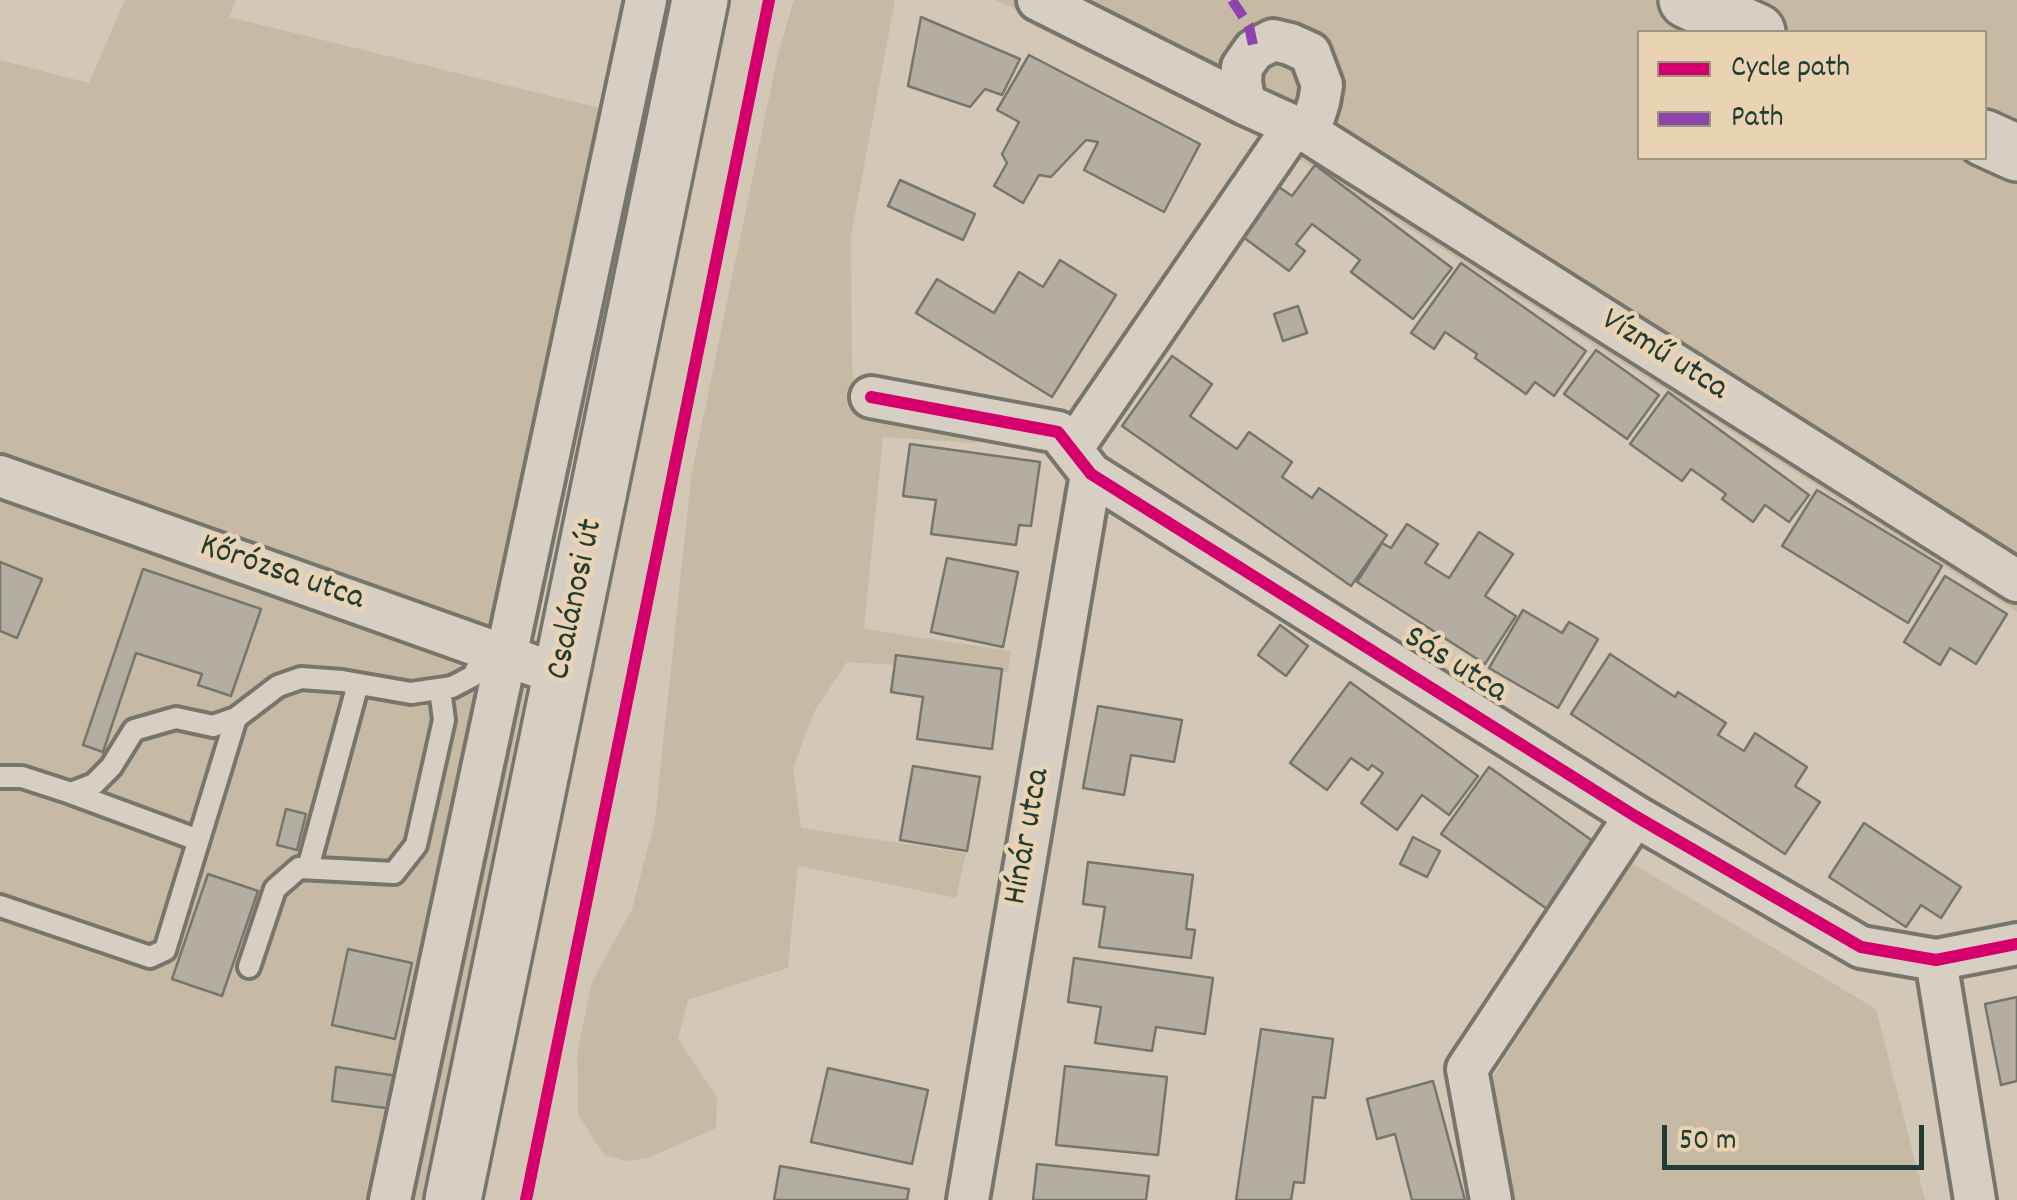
<!DOCTYPE html>
<html>
<head>
<meta charset="utf-8">
<style>
  body { margin:0 }
  #map { position:relative; width:2017px; height:1200px; overflow:hidden; background:#d3c8b7; font-family:Dekko,sans-serif }
  canvas { display:block }
  .legend { position:absolute; left:1637px; top:30px; width:350px; height:130px; box-sizing:border-box; background:#ead3b3; border:2px solid #999780; margin:0; padding:12px 18px; list-style:none; font-size:30px; color:#1f3d34 }
  .legend li { display:flex; align-items:center; gap:20px; height:50px }
  .legend b { width:50px; border:2px solid #999780 }
  .scale { position:absolute; left:1662px; top:1125px; width:262px; height:45px; box-sizing:border-box; border:5px solid #1f3d34; border-top:0; padding-left:12px; font-size:30px; line-height:35px; white-space:nowrap; color:#1f3d34; -webkit-text-stroke:8px #ead3b3; paint-order:stroke }
</style>
</head>
<body>
<div id="map">
<canvas width="2017" height="1200"></canvas>
<ul class="legend">
<li><b style="height:12px;background:#d6006c"></b>Cycle path</li>
<li><b style="height:12px;background:#8e44ad"></b>Path</li>
</ul>
<div class="scale">50 m</div>
</div>
<script>
const c = document.querySelector('canvas').getContext('2d');
c.lineJoin = 'round';
function paint(path, color) { c.fillStyle = color; c.fill(path, 'evenodd'); }
const toPath = rows => new Path2D(rows.map(r => 'M' + r).join(''));
function strokePath(path, color, width, dash) { c.strokeStyle = color; c.lineWidth = width; c.lineCap = dash ? 'butt' : 'round'; c.setLineDash(dash || []); c.stroke(path); }
function write(font, color, halo, rows, align = 'center') {
  c.font = font + ' Dekko,sans-serif'; c.lineWidth = 9; c.setLineDash([]); c.textBaseline = 'middle'; c.strokeStyle = halo; c.fillStyle = color; for (const [text, x, y, turn = 0] of rows) {
    c.save(); c.translate(x, y); c.rotate((+turn || 0) * Math.PI / 180); c.textAlign = isNaN(turn) ? turn : align; if (halo) c.strokeText(text, 0, 0); c.fillText(text, 0, 0); c.restore();
  }
}
paint(toPath([
  [125,0,236,0,229,17,636,117,426,1200,0,1200,0,60,89,83],
  [794,0,895,0,851,236,852,365,856,405,982,426,976,443,883,437,864,629,1011,651,1008,672,847,662,814,712,793,768,801,828,966,853,956,898,798,866,788,968,688,1000,678,1039,717,1097,716,1128,648,1158,626,1161,604,1155,578,1114,577,1053,592,982,632,909,655,820,691,477,778,54],
  [995,0,2017,0,2017,612,1181,84],
  [1640,32,1984,32,1984,158,1640,158],
  [1630,862,1876,1009,1925,1200,1513,1200,1492,1078]
]), '#c6baa4');
const building = toPath([
  [921,17,1020,59,1002,95,985,89,970,107,908,86,921,17],
  [1029,55,1200,144,1164,212,1084,170,1098,142,1086,140,1051,177,1039,175,1023,203,994,186,1007,163,1002,154,1019,122,997,110,1029,55],
  [1315,165,1452,268,1413,319,1351,272,1360,260,1312,224,1296,244,1305,251,1289,271,1239,234,1276,185,1292,196,1315,165],
  [900,180,975,214,963,240,888,206,900,180],
  [1060,260,1116,295,1052,397,916,313,937,279,994,313,1019,272,1043,287,1060,260],
  [1461,263,1586,351,1554,396,1535,382,1526,394,1475,358,1477,354,1445,332,1434,349,1411,333,1461,263],
  [1298,306,1307,333,1283,341,1274,314,1298,306],
  [1596,350,1659,395,1627,439,1564,394,1596,350],
  [1172,356,1212,384,1190,416,1237,449,1249,432,1292,462,1282,477,1312,498,1319,488,1387,535,1351,586,1122,426,1172,356],
  [1668,392,1809,495,1789,522,1765,505,1753,522,1722,499,1726,494,1691,469,1682,481,1630,444,1668,392],
  [910,444,1040,462,1031,526,1019,525,1016,545,931,534,936,500,903,496,910,444],
  [1817,490,1942,566,1908,623,1782,546,1817,490],
  [1407,524,1438,544,1425,563,1449,578,1479,532,1513,554,1485,596,1516,616,1485,664,1357,582,1382,543,1391,548,1407,524],
  [947,558,1018,572,1003,647,931,632,947,558],
  [0,562,42,579,17,638,0,631,0,562],
  [143,569,261,609,231,696,198,685,202,674,136,653,103,752,83,745,143,569],
  [1945,576,2007,614,1976,664,1950,648,1940,665,1904,642,1945,576],
  [1523,610,1562,633,1569,622,1598,639,1558,708,1489,668,1523,610],
  [1280,625,1308,646,1286,676,1258,655,1280,625],
  [1610,654,1675,697,1678,692,1726,723,1718,735,1744,751,1755,733,1807,767,1795,786,1820,802,1785,854,1571,714,1610,654],
  [896,655,1002,669,992,749,917,739,923,697,891,692,896,655],
  [1350,682,1478,776,1449,815,1422,795,1397,830,1361,803,1383,773,1372,765,1368,770,1351,758,1327,790,1290,763,1350,682],
  [1098,706,1182,720,1174,762,1131,755,1124,795,1083,788,1098,706],
  [913,766,980,777,967,851,900,840,913,766],
  [1489,767,1604,849,1557,916,1441,834,1489,767],
  [286,809,306,814,297,850,277,845,286,809],
  [1864,823,1961,887,1941,918,1921,905,1906,927,1829,877,1864,823],
  [1413,837,1440,851,1427,877,1400,864,1413,837],
  [1088,862,1193,875,1186,929,1195,930,1191,958,1099,947,1105,907,1083,904,1088,862],
  [208,874,258,891,222,996,172,979,208,874],
  [348,949,412,963,395,1039,332,1025,348,949],
  [1074,958,1213,978,1205,1034,1156,1027,1152,1051,1095,1043,1101,1007,1068,1002,1074,958],
  [2017,997,2017,1081,2001,1085,1985,1004,2017,997],
  [1261,1029,1333,1039,1325,1098,1313,1097,1304,1183,1294,1182,1291,1200,1236,1200,1261,1029],
  [1065,1066,1167,1077,1158,1155,1056,1145,1065,1066],
  [336,1067,398,1076,393,1109,332,1101,336,1067],
  [828,1068,928,1090,912,1164,811,1142,828,1068],
  [1433,1081,1465,1200,1412,1200,1395,1134,1377,1139,1367,1099,1433,1081],
  [1037,1164,1149,1176,1146,1200,1033,1200,1037,1164],
  [780,1166,909,1189,907,1200,774,1200,780,1166]
]);
paint(building, '#b4aea2');
strokePath(building, '#76766d', 2.5);
const lane = toPath([
  [0,777,22,777,71,793,94,784,111,767,134,730,176,718,213,726,236,718,278,686,301,678,342,681,411,693,452,687,473,676,487,648],
  [71,793,198,840],
  [308,868,358,684],
  [0,906,150,957,165,950,236,718],
  [249,967,275,889,299,868,394,873,416,845,444,720,440,689]
]);
const street = toPath([
  [1038,0,1245,104,1309,133,2017,581],
  [1245,104,1241,82,1242,67,1254,50,1273,40,1290,44,1310,53,1322,85,1319,102,1309,133],
  [871,397,1058,432,1091,474,1635,816,1861,947,1936,960,2017,944],
  [1072,449,1294,126],
  [0,476,563,676],
  [1936,960,1975,1200],
  [390,1200,646,0],
  [968,1200,1091,474],
  [1491,1200,1467,1069,1635,816]
]);
const secondary = toPath([
  [1687,0,1757,32],
  [1984,138,2017,153],
  [453,1200,700,0]
]);
strokePath(lane, '#76766d', 28);
strokePath(street, '#76766d', 48);
strokePath(secondary, '#76766d', 62);
strokePath(lane, '#d7cfc3', 20);
strokePath(street, '#d7cfc3', 40);
strokePath(secondary, '#d7cfc3', 55);
strokePath(toPath([
  [1232,0,1249,26,1254,50]
]), '#8e44ad', 10, [20, 10]);
strokePath(toPath([
  [871,397,1058,432,1091,474,1635,816,1861,947,1936,960,2017,944],
  [526,1200,769,0]
]), '#d6006c', 12);
write('35px', '#1f3d34', '#ead3b3', [
  ["Vízmű utca",1663,357,32],
  ["Kőrózsa utca",281,575,19],
  ["Csalánosi út",578,600,-78],
  ["Sás utca",1454,667,32],
  ["Hínár utca",1030,837,-80]
]);
</script>
</body>
</html>
